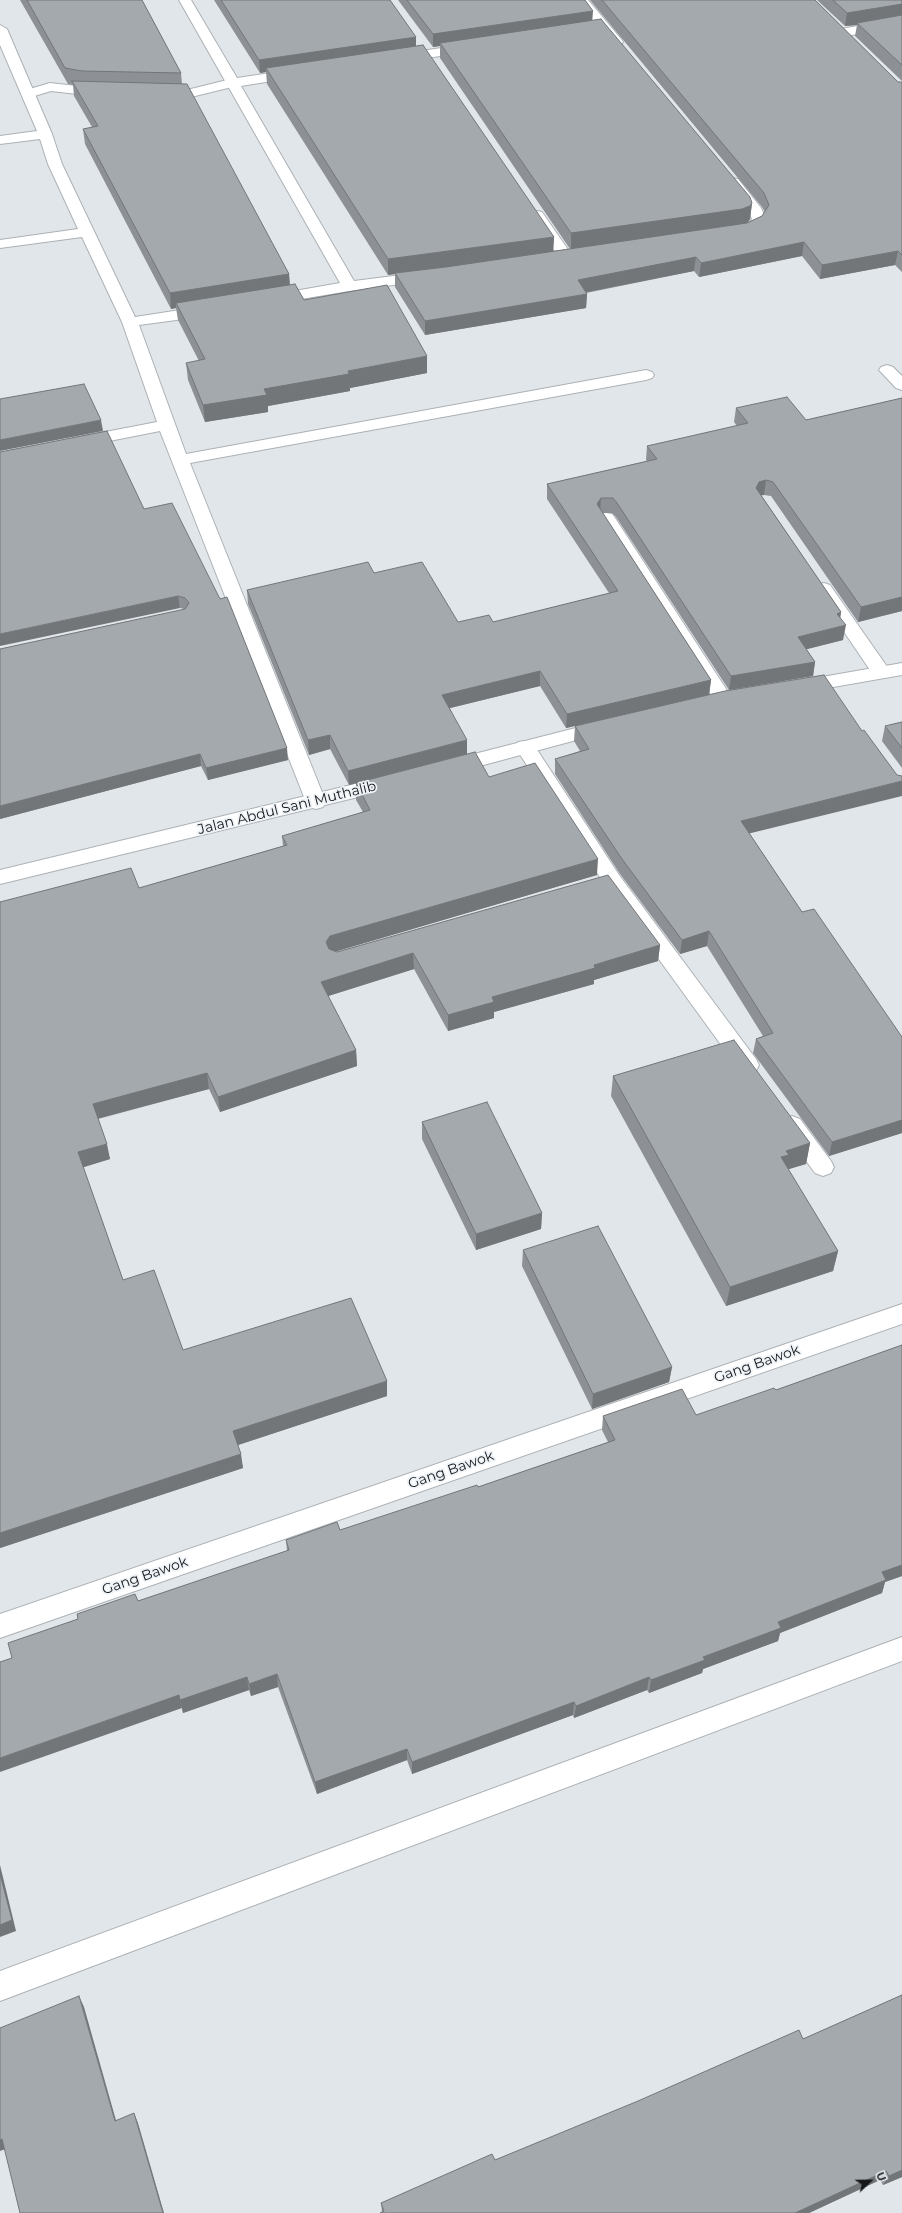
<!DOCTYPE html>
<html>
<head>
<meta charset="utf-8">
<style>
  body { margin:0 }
  #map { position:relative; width:902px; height:2213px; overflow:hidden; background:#e1e6ea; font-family:Montserrat,sans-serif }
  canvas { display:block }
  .north { position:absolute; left:850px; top:2161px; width:40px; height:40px; -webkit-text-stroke:3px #eef3f8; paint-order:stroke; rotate:68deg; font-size:11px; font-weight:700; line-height:16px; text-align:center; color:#161719 }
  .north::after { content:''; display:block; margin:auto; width:14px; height:18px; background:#161719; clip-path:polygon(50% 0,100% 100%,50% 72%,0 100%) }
</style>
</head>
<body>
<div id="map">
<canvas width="902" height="2213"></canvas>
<div class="north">U</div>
</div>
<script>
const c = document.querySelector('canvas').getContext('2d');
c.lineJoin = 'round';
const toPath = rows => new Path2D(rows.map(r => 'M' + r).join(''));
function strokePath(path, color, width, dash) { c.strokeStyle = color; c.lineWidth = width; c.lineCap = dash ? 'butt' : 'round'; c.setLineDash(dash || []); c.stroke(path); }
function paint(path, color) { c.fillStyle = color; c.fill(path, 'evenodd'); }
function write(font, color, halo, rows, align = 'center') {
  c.font = font + ' Montserrat,sans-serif'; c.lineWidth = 3.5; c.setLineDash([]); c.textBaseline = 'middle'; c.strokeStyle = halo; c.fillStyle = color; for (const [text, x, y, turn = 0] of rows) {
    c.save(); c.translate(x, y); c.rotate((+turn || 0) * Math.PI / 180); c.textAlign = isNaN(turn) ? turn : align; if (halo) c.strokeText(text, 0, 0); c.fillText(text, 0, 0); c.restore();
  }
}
const lane = toPath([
  [231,79,236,80,238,83,236,86,187,98,162,97,155,93,162,89,187,90,231,79],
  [50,83,103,89,110,93,103,97,51,91,28,98,21,94,23,91,50,83]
]);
const street = toPath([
  [179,0,191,0,237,78,297,69,304,73,297,77,241,86,354,281,425,272,430,274,433,277,430,280,349,291,271,304,266,302,263,299,266,296,340,283,179,0],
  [575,0,588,0,621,39,623,42,621,45,611,45,575,0],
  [902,18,902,26,841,37,834,33,841,29,902,18],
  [0,25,7,29,52,134,62,164,135,317,206,306,211,308,214,311,211,314,206,316,139,325,186,454,646,370,652,372,654,375,652,378,646,380,190,463,326,802,323,807,316,809,309,807,306,802,160,431,79,447,73,446,71,442,73,438,79,437,157,422,122,322,82,237,0,248,0,240,78,229,48,164,40,139,0,144,0,136,37,131,0,45,0,25],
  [469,44,476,48,474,51,400,62,393,58,400,54,469,44],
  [733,178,738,179,761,208,766,219,760,229,750,234,736,236,731,235,729,232,731,229,749,223,752,219,749,212,726,182,733,178],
  [537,211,542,212,571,254,574,257,571,260,561,260,530,215,532,212,537,211],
  [887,365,893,367,902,376,902,390,896,388,879,370,881,367,887,365],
  [606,513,612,514,615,518,730,695,732,699,730,703,723,705,716,703,597,518,600,514,606,513],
  [824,583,830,585,888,668,890,672,888,676,881,678,874,676,815,589,818,585,824,583],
  [525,741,532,742,619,875,756,1059,759,1065,756,1071,748,1073,740,1071,605,885,515,747,518,742,525,741],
  [792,1116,800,1119,831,1161,834,1167,831,1173,823,1176,815,1173,784,1131,781,1125,784,1119,792,1116],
  [902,1304,902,1324,0,1638,0,1614,902,1304],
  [902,1637,902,1661,0,2001,0,1971,902,1637]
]);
const secondary = toPath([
  [902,663,902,675,799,693,792,691,790,687,792,683,799,681,902,663],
  [603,721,610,723,612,727,610,731,450,774,443,772,440,767,443,762,603,721],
  [384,777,391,779,394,784,391,789,0,884,0,870,384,777]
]);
strokePath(lane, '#acb1b5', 2);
strokePath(street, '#acb1b5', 2);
strokePath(secondary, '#acb1b5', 2);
paint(lane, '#fff');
paint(street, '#fff');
paint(secondary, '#fff');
paint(toPath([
  [20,0,142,0,181,73,182,84,289,274,290,285,304,300,427,373,350,388,350,391,268,406,268,412,205,422,188,380,186,363,199,361,178,320,176,308,171,309,85,144,83,129,92,127,74,96,73,85,68,84],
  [214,0,390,0,416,46,554,237,553,251,570,249,440,58,440,46,433,47,398,0,584,0,592,20,752,203,750,219,748,222,762,216,765,212,762,207,590,0,815,0,898,82,902,82,902,272,895,265,820,279,802,256,699,277,694,271,586,293,587,294,586,308,425,335,395,287,395,274,388,275,267,84,266,72,260,73],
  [817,0,902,0,902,81,855,36,857,25,845,26],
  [902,398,902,611,858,622,771,496,764,495,761,495,841,612,840,618,843,640,806,649,815,662,813,676,729,690,616,517,612,513,602,513,711,680,709,695,749,833,802,912,902,1037,902,1133,829,1156,753,1053,756,1039,763,1036,707,946,680,954,620,874,555,774,555,759,580,751,574,741,575,726,566,728,540,686,450,708,467,754,489,777,597,875,335,951,337,952,660,945,658,961,594,980,594,984,494,1012,494,1018,448,1031,414,969,328,996,356,1050,357,1066,220,1112,209,1089,98,1119,110,1159,83,1167,123,1280,183,1350,387,1381,387,1396,238,1445,243,1468,0,1548,0,902,139,888,283,846,282,836,363,812,356,800,356,783,408,769,349,785,330,749,309,755,248,604,247,590,374,573,458,622,493,622,609,593,547,499,547,484,647,461,646,460,647,446,737,426,734,422,736,408,806,420],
  [144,509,288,760,208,780,201,766,0,819,184,609,180,608],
  [902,722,902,768,882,741,885,726],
  [613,1076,810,1143,806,1164,788,1169,838,1251,833,1271,726,1306,611,1096],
  [422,1122,542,1213,541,1229,476,1250,422,1139],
  [523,1250,672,1367,669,1382,592,1409,522,1266],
  [902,1345,902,1576,885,1582,882,1593,780,1633,778,1641,703,1669,702,1673,649,1693,647,1690,574,1718,573,1715,412,1774,407,1760,317,1794,278,1687,251,1696,249,1690,183,1713,182,1708,12,1658,138,1601,287,1551,286,1540,340,1530,478,1487,608,1442,602,1430,603,1416,696,1415,776,1390],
  [902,1995,902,2177,883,2185,880,2180,809,2213,380,2213,382,2212,381,2203,495,2160,803,2039]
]), '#8d9195');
paint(toPath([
  [902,4,902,17,857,23,857,25,845,26,847,13],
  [593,11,592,24,440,43,440,46,433,47,433,34],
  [416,37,416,50,266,68,266,72,260,73,259,60],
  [752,203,750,219,748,222,741,226,571,249,571,233],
  [554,237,553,253,396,274,395,273,395,274,388,275,388,259],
  [804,242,802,256,699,277,701,263],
  [898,251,895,265,820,279,822,265],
  [696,257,694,271,577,294,578,280],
  [289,274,290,290,176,303,176,308,171,309,170,293],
  [587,294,586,308,425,335,425,321],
  [427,356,427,373,350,388,350,391,268,406,268,412,205,422,203,405,264,389,348,371],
  [101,420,103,431,0,451,0,440],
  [766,480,764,495,757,496,756,488,759,482],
  [601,498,600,513,597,504],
  [178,596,180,608,0,646,0,634],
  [902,597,902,611,858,622,861,607],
  [841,612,839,627,837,614],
  [846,625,843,640,796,652,798,637],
  [815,662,813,676,729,690,731,676],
  [540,671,540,686,442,710,442,695],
  [711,680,709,695,566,728,567,714],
  [330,735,330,749,309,755,308,740],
  [467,740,467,754,349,785,348,771],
  [287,748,288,760,208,780,206,768],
  [200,754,201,766,0,819,0,806],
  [902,781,902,796,739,836,741,821],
  [598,859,597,875,331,953,326,942,330,936],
  [709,931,707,946,680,954,682,940],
  [660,945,658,961,594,980,594,984,494,1012,494,1018,448,1031,448,1015,492,997],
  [413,953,414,969,322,998,321,982],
  [356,1050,357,1066,220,1112,218,1097],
  [207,1073,209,1089,96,1119,93,1104],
  [902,1120,902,1133,829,1156,832,1142],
  [810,1143,806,1164,786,1170,781,1157,786,1151],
  [107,1144,110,1159,81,1168,78,1152],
  [542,1213,541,1229,476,1250,476,1234],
  [838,1251,833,1271,726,1306,730,1287],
  [672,1367,669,1382,592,1409,593,1394],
  [387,1381,387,1396,235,1446,233,1431],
  [241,1454,243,1468,0,1548,0,1533],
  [902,1565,902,1576,885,1582,882,1593,780,1633,778,1641,703,1669,702,1673,649,1693,651,1680,703,1657,778,1622,882,1572],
  [277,1674,278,1687,251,1696,249,1684],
  [247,1677,249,1690,183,1713,180,1700],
  [649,1677,647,1690,574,1718,576,1706],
  [179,1695,182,1708,0,1772,0,1758],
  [574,1702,573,1715,412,1774,412,1762],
  [407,1749,407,1760,317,1794,315,1782],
  [0,1865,16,1931,0,1937],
  [79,1996,84,2007,119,2131,115,2121],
  [134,2113,138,2123,164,2213,163,2213],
  [2,2139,8,2148,0,2151,0,2140],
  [902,2170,902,2177,883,2185,889,2176],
  [886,2171,880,2180,809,2213,795,2213]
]), '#737679');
const building = toPath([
  [27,0,142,0,181,73,82,71,65,68,27,0],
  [221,0,390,0,416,37,259,60,221,0],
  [407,0,585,0,593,11,433,34,407,0],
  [602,0,815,0,898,82,902,82,902,255,898,251,822,265,804,242,701,263,696,257,578,280,587,294,425,321,395,273,446,267,747,223,762,216,769,205,764,193,602,0],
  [833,0,902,0,902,4,847,13,833,0],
  [902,15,902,65,857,23,902,15],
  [601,19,750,197,752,203,750,206,742,209,571,233,440,43,601,19],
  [423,45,554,237,388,259,266,68,423,45],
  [72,81,187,84,289,274,170,293,83,129,98,126,72,81],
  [295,284,304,300,387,285,427,356,348,371,349,374,264,389,267,395,203,405,186,363,205,359,176,303,295,284],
  [84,384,101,420,0,440,0,399,84,384],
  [787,397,806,420,902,398,902,597,861,607,773,482,766,480,759,482,756,488,841,612,837,614,846,625,798,637,815,662,731,676,617,503,613,498,601,498,597,504,711,680,567,714,540,671,442,695,467,740,348,771,330,735,308,740,247,590,368,562,374,573,422,562,458,622,489,615,493,622,618,591,547,484,657,459,647,446,748,423,736,408,787,397],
  [107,431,144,509,172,503,220,599,227,597,287,748,206,768,200,754,0,806,0,649,185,609,189,603,185,598,178,596,0,634,0,452,107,431],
  [824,675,862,731,864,730,897,775,902,776,902,781,741,821,802,912,814,909,902,1037,902,1120,832,1142,756,1039,773,1033,709,931,682,940,622,859,555,759,589,749,575,726,725,691,824,675],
  [902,722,902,748,885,726,902,722],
  [475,752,489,777,535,763,598,859,330,936,326,942,329,949,337,952,608,875,660,945,594,965,595,968,492,997,494,1002,448,1015,413,953,321,982,356,1050,218,1097,207,1073,93,1104,107,1144,78,1152,123,1280,154,1270,183,1350,351,1298,387,1381,233,1431,241,1454,0,1533,0,902,131,868,139,888,287,845,282,836,370,810,356,783,475,752],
  [734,1040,810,1143,786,1151,789,1155,781,1157,838,1251,730,1287,613,1076,734,1040],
  [487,1102,542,1213,476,1234,422,1122,487,1102],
  [598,1226,672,1367,593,1394,523,1250,598,1226],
  [902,1345,902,1565,882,1572,886,1580,778,1622,781,1628,703,1657,705,1660,651,1680,649,1677,576,1706,574,1702,412,1762,407,1749,315,1782,277,1674,249,1684,247,1677,180,1700,179,1695,0,1758,0,1662,12,1658,8,1643,78,1619,77,1614,135,1594,138,1601,289,1550,286,1540,337,1522,340,1530,477,1485,478,1487,615,1440,603,1416,682,1389,696,1415,774,1388,776,1390,902,1345],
  [0,1874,12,1920,0,1925,0,1874],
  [902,1995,902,2170,889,2176,886,2171,795,2213,380,2213,384,2211,381,2203,492,2154,495,2160,638,2101,799,2030,803,2039,902,1995],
  [79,1996,115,2121,134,2113,163,2213,20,2213,2,2139,0,2140,0,2028,79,1996]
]);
paint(building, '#a4a9ad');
strokePath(building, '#737679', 1);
write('14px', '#161719', '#eef3f8', [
  ["Jalan Abdul Sani Muthalib",287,808,-14],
  ["Gang Bawok",757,1364,-19],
  ["Gang Bawok",451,1470,-19],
  ["Gang Bawok",145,1576,-19]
]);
</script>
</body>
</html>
